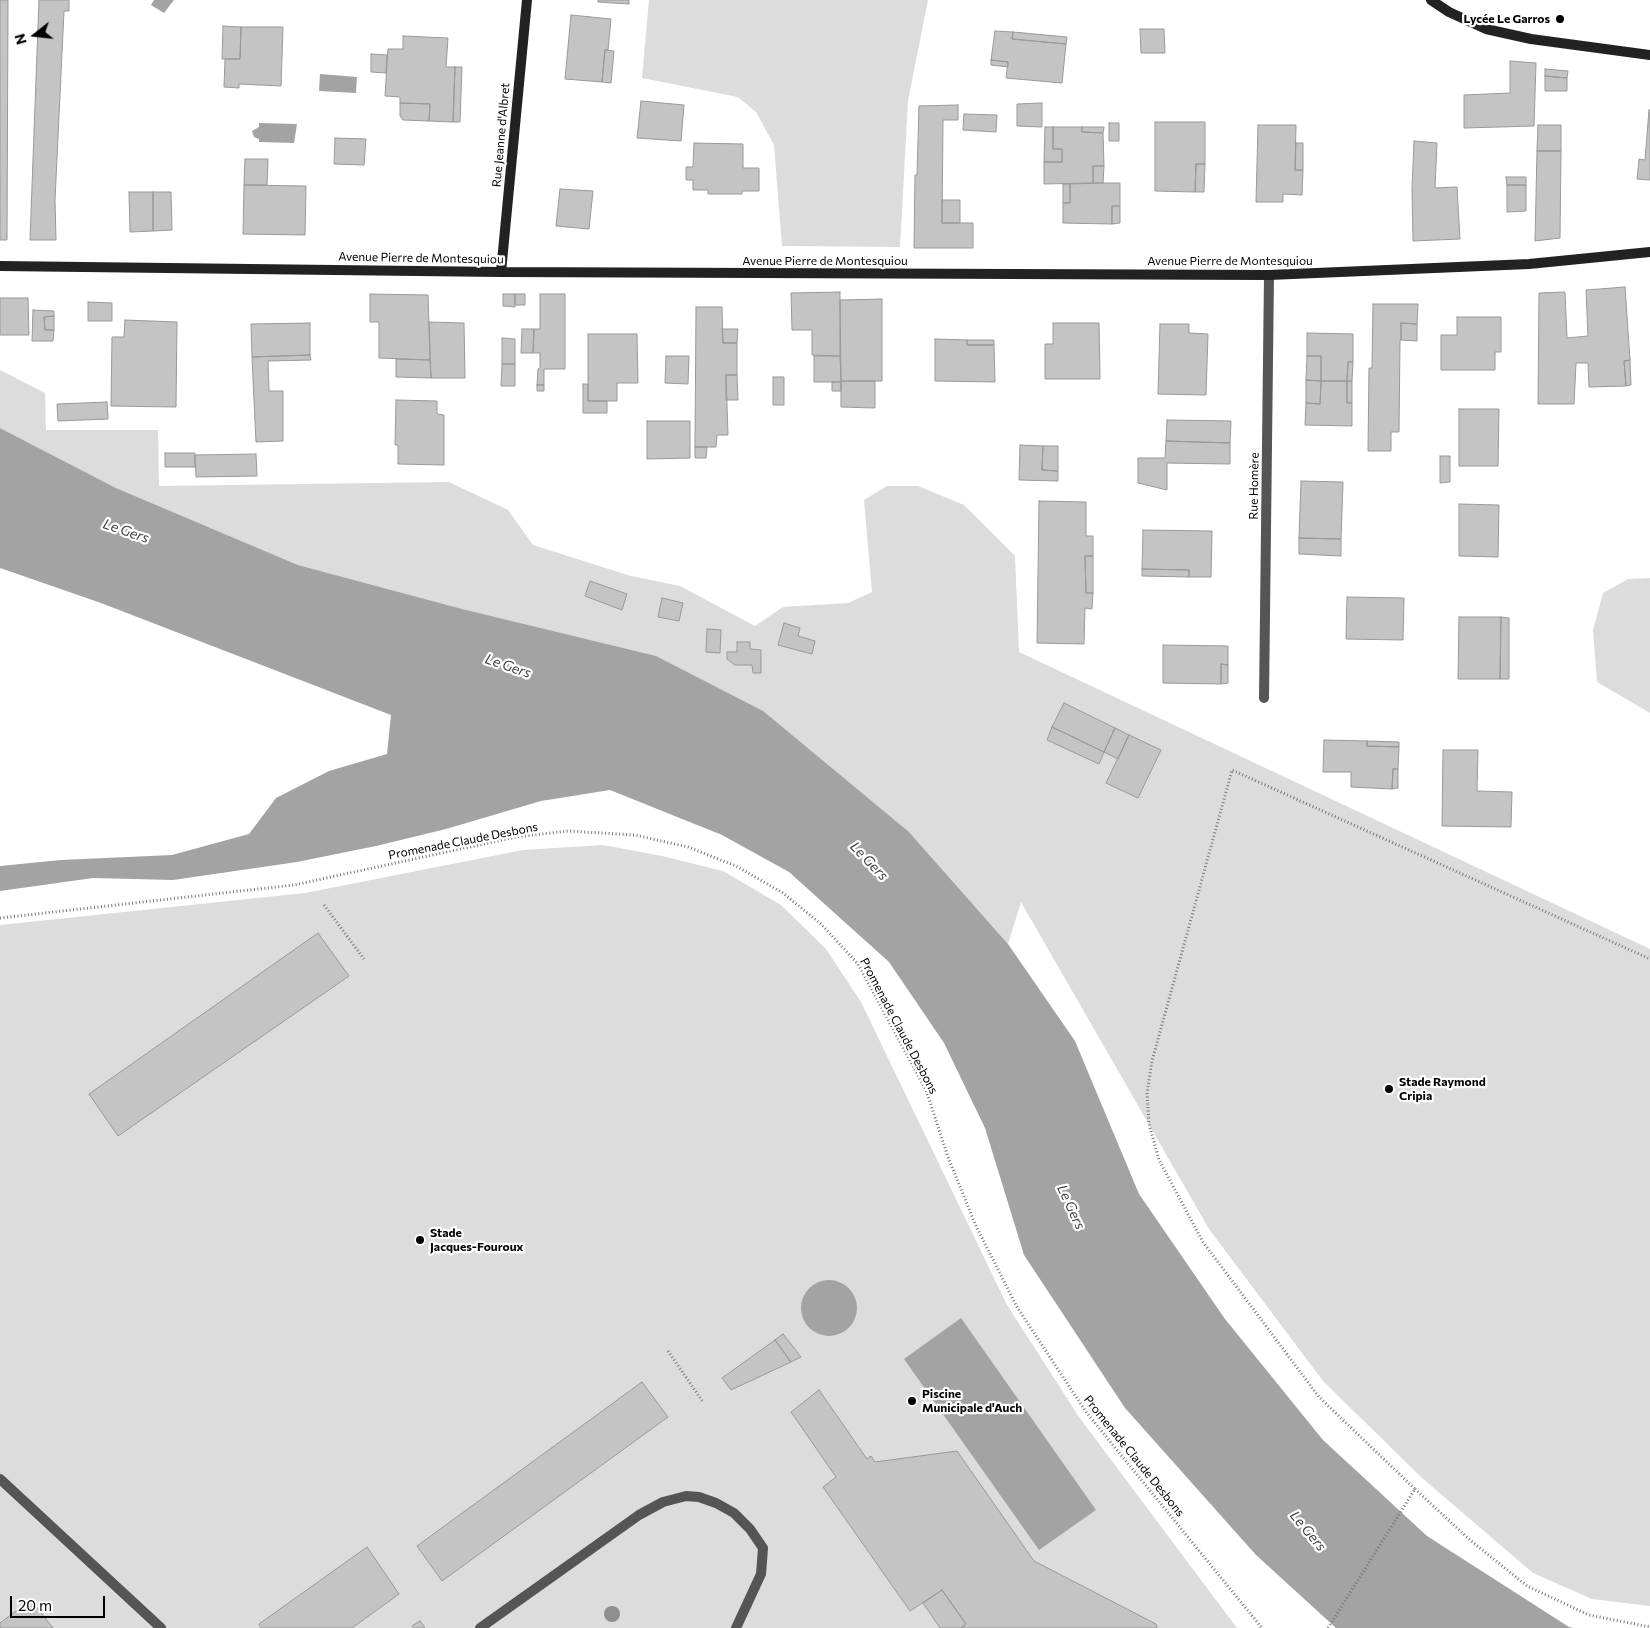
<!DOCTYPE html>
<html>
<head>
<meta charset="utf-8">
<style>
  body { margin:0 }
  #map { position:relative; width:1650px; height:1628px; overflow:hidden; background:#fff; font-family:Commissioner,sans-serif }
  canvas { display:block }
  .north { position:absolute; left:10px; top:10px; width:50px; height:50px; -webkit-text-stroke:4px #fff; paint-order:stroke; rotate:254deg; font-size:14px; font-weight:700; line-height:20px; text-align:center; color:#000 }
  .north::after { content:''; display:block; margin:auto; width:18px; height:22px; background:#000; clip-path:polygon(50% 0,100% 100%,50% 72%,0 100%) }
  .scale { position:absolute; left:10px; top:1596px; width:95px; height:22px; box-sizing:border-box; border:2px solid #000; border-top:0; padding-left:6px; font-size:15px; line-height:18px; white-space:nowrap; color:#000; -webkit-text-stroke:4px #fff; paint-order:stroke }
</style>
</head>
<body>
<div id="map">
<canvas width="1650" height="1628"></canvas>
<div class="north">N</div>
<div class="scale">20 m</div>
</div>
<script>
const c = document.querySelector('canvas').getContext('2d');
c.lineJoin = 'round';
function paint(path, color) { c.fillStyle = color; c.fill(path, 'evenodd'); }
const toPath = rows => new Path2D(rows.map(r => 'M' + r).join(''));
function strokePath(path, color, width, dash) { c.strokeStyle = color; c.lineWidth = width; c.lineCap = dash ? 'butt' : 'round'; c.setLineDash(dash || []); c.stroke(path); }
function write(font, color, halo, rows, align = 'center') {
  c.font = font + ' Commissioner,sans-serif'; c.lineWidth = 4.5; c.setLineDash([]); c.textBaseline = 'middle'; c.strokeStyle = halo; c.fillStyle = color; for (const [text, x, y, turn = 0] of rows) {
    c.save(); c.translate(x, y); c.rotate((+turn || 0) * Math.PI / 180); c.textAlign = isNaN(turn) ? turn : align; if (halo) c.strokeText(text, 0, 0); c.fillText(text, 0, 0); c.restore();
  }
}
paint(toPath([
  [649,0,928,0,908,101,900,247,782,246,774,145,756,112,738,97,642,78],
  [0,370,45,393,46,430,158,430,159,486,449,482,508,510,533,545,631,576,680,586,755,626,783,607,848,603,872,592,864,500,887,486,918,486,964,505,1015,556,1019,652,1650,949,1650,1606,1592,1599,1533,1573,1422,1478,1323,1381,1209,1229,1021,902,1008,944,909,832,466,610,298,565,116,488,0,428],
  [1650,578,1650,713,1597,682,1593,630,1603,593,1628,579],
  [603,845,662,856,723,871,781,905,826,949,861,1002,1007,1305,1079,1417,1237,1628,0,1628,0,925,305,893,523,850]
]), '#dcdcdc');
paint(toPath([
  [154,0,174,0,164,13,151,5],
  [320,74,357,77,356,93,319,91],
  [259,123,297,124,294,143,259,142,259,139,254,137,252,131,259,127],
  [0,428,116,488,298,565,466,610,656,656,763,711,909,832,1008,944,1075,1041,1139,1194,1225,1319,1323,1440,1427,1536,1569,1627,1573,1628,1336,1628,1256,1555,1125,1408,1024,1255,985,1128,944,1043,889,962,789,872,722,835,610,790,541,801,446,829,376,846,297,862,173,880,93,878,0,891,0,866,61,860,172,855,249,834,276,798,329,771,387,754,391,715,101,603,0,568],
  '801 1308a28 28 0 1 1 56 0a28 28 0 1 1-56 0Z',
  [961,1318,1096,1510,1039,1550,904,1359]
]), '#a3a3a3');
const building = toPath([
  [0,0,8,0,7,240,0,240,0,0],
  [39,0,69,0,69,11,64,11,55,200,56,240,30,240,39,0],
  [598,0,629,0,629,4,598,2,598,0],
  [571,15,611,19,608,50,605,50,602,82,565,79,571,15],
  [223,26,241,27,240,59,222,59,223,26],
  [241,27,283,27,281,86,239,84,239,88,224,87,225,59,240,59,241,27],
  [1140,29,1164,29,1165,53,1141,53,1140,29],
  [995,31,1013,32,1012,39,1066,44,1062,83,1006,78,1008,62,991,60,995,31],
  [1013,32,1067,37,1066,44,1012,39,1013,32],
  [403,36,448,38,446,67,455,67,453,122,429,121,430,104,400,103,400,97,385,96,388,49,403,49,403,36],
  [605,50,614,51,611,83,602,82,605,50],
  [371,54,387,55,386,73,371,72,371,54],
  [991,60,1008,62,1008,67,991,65,991,60],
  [1510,61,1536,63,1534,126,1464,128,1464,95,1510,93,1510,61],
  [455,67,462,67,460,122,453,122,455,67],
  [1545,69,1568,71,1567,78,1545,76,1545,69],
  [1545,76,1567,78,1567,91,1545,91,1545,76],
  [641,101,684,105,681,141,637,138,641,101],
  [400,103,430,104,429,121,403,120,400,116,400,103],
  [1042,103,1042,127,1017,126,1017,104,1042,103],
  [958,105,958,120,943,120,942,223,973,223,973,248,914,248,915,175,917,175,919,106,958,105],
  [1649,110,1650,110,1650,180,1637,179,1639,159,1645,160,1649,110],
  [964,114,997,115,996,132,963,130,964,114],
  [1155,122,1205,122,1205,164,1196,164,1195,192,1155,191,1155,122],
  [1109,123,1119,123,1119,141,1109,141,1109,123],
  [1258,125,1296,125,1295,170,1303,170,1302,195,1283,194,1283,202,1256,202,1258,125],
  [1538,125,1561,125,1561,151,1537,151,1538,125],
  [1045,127,1053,127,1053,149,1062,149,1062,162,1044,162,1045,127],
  [1053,127,1082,127,1082,132,1103,133,1104,166,1093,166,1093,183,1044,184,1044,162,1062,162,1062,149,1053,149,1053,127],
  [1082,127,1104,127,1103,133,1082,132,1082,127],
  [335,138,366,139,364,165,334,164,335,138],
  [1414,141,1437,143,1435,188,1457,187,1460,239,1413,241,1412,189,1414,141],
  [694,143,743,144,743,168,759,168,759,191,742,191,742,194,708,194,708,190,693,190,693,180,686,180,686,167,693,167,694,143],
  [1296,143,1303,143,1303,170,1295,170,1296,143],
  [1537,151,1561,151,1560,238,1535,241,1537,151],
  [245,159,268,159,267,185,244,185,245,159],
  [1196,164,1205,164,1204,192,1195,192,1196,164],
  [1093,166,1104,166,1103,183,1093,183,1093,166],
  [1506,177,1526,177,1526,185,1507,185,1506,177],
  [1103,183,1120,183,1120,206,1112,206,1112,224,1063,223,1063,203,1070,203,1070,184,1103,183],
  [1063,184,1070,184,1070,203,1063,203,1063,184],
  [244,185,306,186,305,235,243,234,244,185],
  [1507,185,1526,185,1526,211,1507,212,1507,185],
  [560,189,593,191,589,229,556,226,560,189],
  [129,192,153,192,153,231,130,232,129,192],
  [153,192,171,192,172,230,153,231,153,192],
  [942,200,960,200,960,223,942,223,942,200],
  [1112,206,1120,206,1120,223,1112,224,1112,206],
  [1625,287,1630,360,1624,361,1626,386,1589,387,1588,363,1576,363,1574,404,1538,404,1539,293,1565,292,1567,338,1588,336,1586,290,1625,287],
  [840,292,840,356,812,355,812,330,792,330,791,293,840,292],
  [370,294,428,295,430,360,379,358,379,322,370,322,370,294],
  [503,294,515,294,515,307,503,306,503,294],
  [515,294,525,294,525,305,515,305,515,294],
  [540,294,565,294,565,369,544,369,544,385,537,385,538,369,540,368,540,353,533,353,534,329,540,329,540,294],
  [0,298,28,298,29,335,0,335,0,298],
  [882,299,882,381,841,381,840,300,882,299],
  [88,302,112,303,112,321,88,321,88,302],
  [1373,304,1418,304,1417,324,1401,323,1401,340,1400,340,1399,432,1391,432,1391,451,1368,451,1369,368,1372,368,1373,304],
  [696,307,722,307,723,343,737,343,737,375,726,375,728,435,717,435,716,447,695,447,696,307],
  [33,310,54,311,54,316,44,317,45,330,54,330,53,341,32,341,33,310],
  [54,316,54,330,45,330,44,317,54,316],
  [1457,317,1501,317,1501,352,1495,352,1495,370,1441,370,1441,335,1457,335,1457,317],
  [125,320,177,322,176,407,111,406,112,337,124,337,125,320],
  [429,322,464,323,465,378,431,378,429,322],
  [310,323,310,355,252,357,251,324,310,323],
  [1053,323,1099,323,1100,379,1045,379,1045,344,1053,344,1053,323],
  [1401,323,1417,324,1417,341,1401,340,1401,323],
  [1160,324,1189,324,1189,333,1208,334,1206,395,1158,394,1160,324],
  [522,329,534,329,533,353,521,353,522,329],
  [722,329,738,329,737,343,723,343,722,329],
  [1307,333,1353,334,1353,362,1348,362,1347,381,1321,381,1321,356,1307,356,1307,333],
  [588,334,637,334,638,383,617,383,617,401,588,401,588,334],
  [502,338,515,339,515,364,502,364,502,338],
  [935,339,967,340,967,345,994,345,995,382,935,381,935,339],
  [967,340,994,340,994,345,967,345,967,340],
  [310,355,311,360,268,361,269,391,283,391,283,441,256,442,252,357,310,355],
  [666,356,689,356,688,384,665,383,666,356],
  [814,356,840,356,841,382,814,382,814,356],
  [1307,356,1321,356,1321,381,1306,380,1307,356],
  [396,359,430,360,431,378,396,377,396,359],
  [1630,360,1631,385,1626,386,1624,361,1630,360],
  [1348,362,1353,362,1352,381,1347,381,1348,362],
  [502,364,515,364,515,386,501,386,502,364],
  [726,375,737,375,738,400,726,400,726,375],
  [773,377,784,377,784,405,773,405,773,377],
  [1306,380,1321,381,1320,404,1306,403,1306,380],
  [841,381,875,381,875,408,841,407,841,381],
  [1321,381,1347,381,1347,403,1352,403,1352,426,1305,425,1306,403,1320,404,1321,381],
  [1347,381,1352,381,1352,403,1347,403,1347,381],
  [832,382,841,382,841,391,832,391,832,382],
  [583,384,588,384,588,401,607,401,607,413,583,413,583,384],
  [537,385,544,385,544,391,537,391,537,385],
  [396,400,437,401,437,414,444,415,444,465,398,464,398,445,395,445,396,400],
  [107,402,108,419,58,421,57,404,107,402],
  [1459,409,1499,409,1498,466,1459,466,1459,409],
  [1167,420,1231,421,1230,443,1166,441,1167,420],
  [647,421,690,421,690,458,647,459,647,421],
  [1166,441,1230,443,1230,464,1167,463,1167,490,1138,483,1138,458,1165,458,1166,441],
  [1020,445,1043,446,1042,470,1058,471,1058,481,1019,480,1020,445],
  [1043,446,1058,446,1058,471,1042,470,1043,446],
  [695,447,707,447,706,458,695,458,695,447],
  [165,453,195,453,195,467,165,467,165,453],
  [256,454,257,476,196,477,195,455,256,454],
  [1440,456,1450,456,1450,482,1440,483,1440,456],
  [1301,481,1343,482,1341,539,1299,538,1301,481],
  [1039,501,1086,502,1086,536,1093,536,1093,556,1085,556,1086,593,1093,593,1092,609,1085,608,1084,644,1037,643,1039,501],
  [1459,504,1499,505,1498,557,1459,556,1459,504],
  [1143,530,1212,531,1211,577,1189,577,1189,570,1142,569,1143,530],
  [1299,538,1341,539,1341,556,1299,554,1299,538],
  [1085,556,1093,556,1093,593,1086,593,1085,556],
  [1142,569,1189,570,1189,577,1142,576,1142,569],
  [590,581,627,594,622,610,585,596,590,581],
  [1347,597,1404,598,1403,640,1346,639,1347,597],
  [662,598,683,603,679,621,658,617,662,598],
  [1459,617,1501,617,1500,679,1458,679,1459,617],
  [1501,617,1509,618,1509,679,1500,679,1501,617],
  [784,623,800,628,798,636,815,641,812,654,778,645,784,623],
  [707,629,721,630,720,653,706,652,707,629],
  [737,642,750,642,750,649,761,650,761,673,753,673,752,665,735,665,727,659,727,652,737,652,737,642],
  [1163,645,1228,646,1228,665,1221,664,1221,684,1163,683,1163,645],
  [1221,664,1228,665,1228,683,1221,684,1221,664],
  [1064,703,1115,728,1104,752,1052,727,1064,703],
  [1052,727,1104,752,1099,764,1047,740,1052,727],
  [1115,728,1129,735,1118,759,1104,752,1115,728],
  [1129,735,1161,750,1138,798,1106,783,1129,735],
  [1324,740,1367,741,1367,746,1399,747,1398,769,1393,769,1392,789,1351,787,1351,772,1323,772,1324,740],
  [1367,741,1399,742,1399,747,1367,746,1367,741],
  [1443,750,1478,750,1477,791,1512,792,1511,827,1442,826,1443,750],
  [1393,769,1398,769,1398,788,1392,789,1393,769],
  [318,933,349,976,118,1136,89,1094,318,933],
  [783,1334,801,1357,791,1362,775,1340,783,1334],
  [775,1340,791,1362,731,1390,722,1378,775,1340],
  [642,1382,668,1417,442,1581,417,1546,642,1382],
  [819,1390,867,1459,871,1456,875,1462,957,1451,1034,1561,1156,1624,1157,1628,961,1628,966,1624,942,1590,910,1611,823,1487,836,1477,791,1412,819,1390],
  [367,1547,399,1594,352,1628,261,1628,259,1624,367,1547],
  [942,1590,966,1624,961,1628,940,1628,923,1603,942,1590],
  [31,1600,53,1628,0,1628,0,1623,31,1600],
  [420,1621,425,1628,414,1628,412,1626,420,1621]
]);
paint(building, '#c4c4c4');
strokePath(building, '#999', 1);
strokePath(toPath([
  [324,905,364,959],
  [0,918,294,885,516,837,568,831,635,835,688,847,736,866,783,893,821,924,858,964,926,1090,948,1157,975,1224,1017,1307,1086,1412,1262,1628],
  [668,1351,703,1402],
  [1415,1489,1470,1540,1527,1586,1589,1615,1650,1627],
  [1328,1628,1415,1489,1319,1397,1203,1242,1159,1160,1149,1124,1147,1093,1152,1061,1232,770,1650,959]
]), '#777', 3, [1, 2.5]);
strokePath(toPath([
  [0,1479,161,1628],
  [480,1628,639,1515,663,1502,686,1496,699,1497,716,1503,734,1513,750,1529,763,1548,761,1574,736,1628]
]), '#555', 10);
strokePath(toPath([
  [1264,698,1269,275]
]), '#555', 10);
strokePath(toPath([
  [1431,0,1449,12,1486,29,1531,39,1650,55],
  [0,266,501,272,1269,275,1529,264,1650,252],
  [501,272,527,0]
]), '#222', 10);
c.fillStyle = '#8f8f8f';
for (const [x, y] of [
  [612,1614]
]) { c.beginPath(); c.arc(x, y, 8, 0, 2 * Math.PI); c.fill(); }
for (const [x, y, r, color] of [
  [1560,19,5,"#000"],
  [1389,1089,5,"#000"],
  [420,1240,5,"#000"],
  [912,1401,5,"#000"]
]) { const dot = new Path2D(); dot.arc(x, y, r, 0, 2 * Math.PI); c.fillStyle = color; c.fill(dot); strokePath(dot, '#fff', 2); }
write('bold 12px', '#000', '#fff', [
  ["Lycée Le Garros",1550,19,"right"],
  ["Stade Raymond",1399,1082],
  ["Cripia",1399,1096],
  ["Stade",430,1233],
  ["Jacques-Fouroux",430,1247],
  ["Piscine",922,1394],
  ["Municipale d'Auch",922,1408]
], 'left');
write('12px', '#000', '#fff', [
  ["Rue Jeanne d'Albret",501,135,-85],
  ["Avenue Pierre de Montesquiou",421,258,1],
  ["Avenue Pierre de Montesquiou",825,261],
  ["Avenue Pierre de Montesquiou",1230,261],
  ["Rue Homère",1254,486,-89],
  ["Promenade Claude Desbons",463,841,-11],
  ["Promenade Claude Desbons",899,1026,62],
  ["Promenade Claude Desbons",1134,1456,51]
]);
write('italic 14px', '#444', '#fff', [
  ["Le Gers",126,531,19],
  ["Le Gers",508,666,19],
  ["Le Gers",869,861,46],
  ["Le Gers",1071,1207,65],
  ["Le Gers",1308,1531,50]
]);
</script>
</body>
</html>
